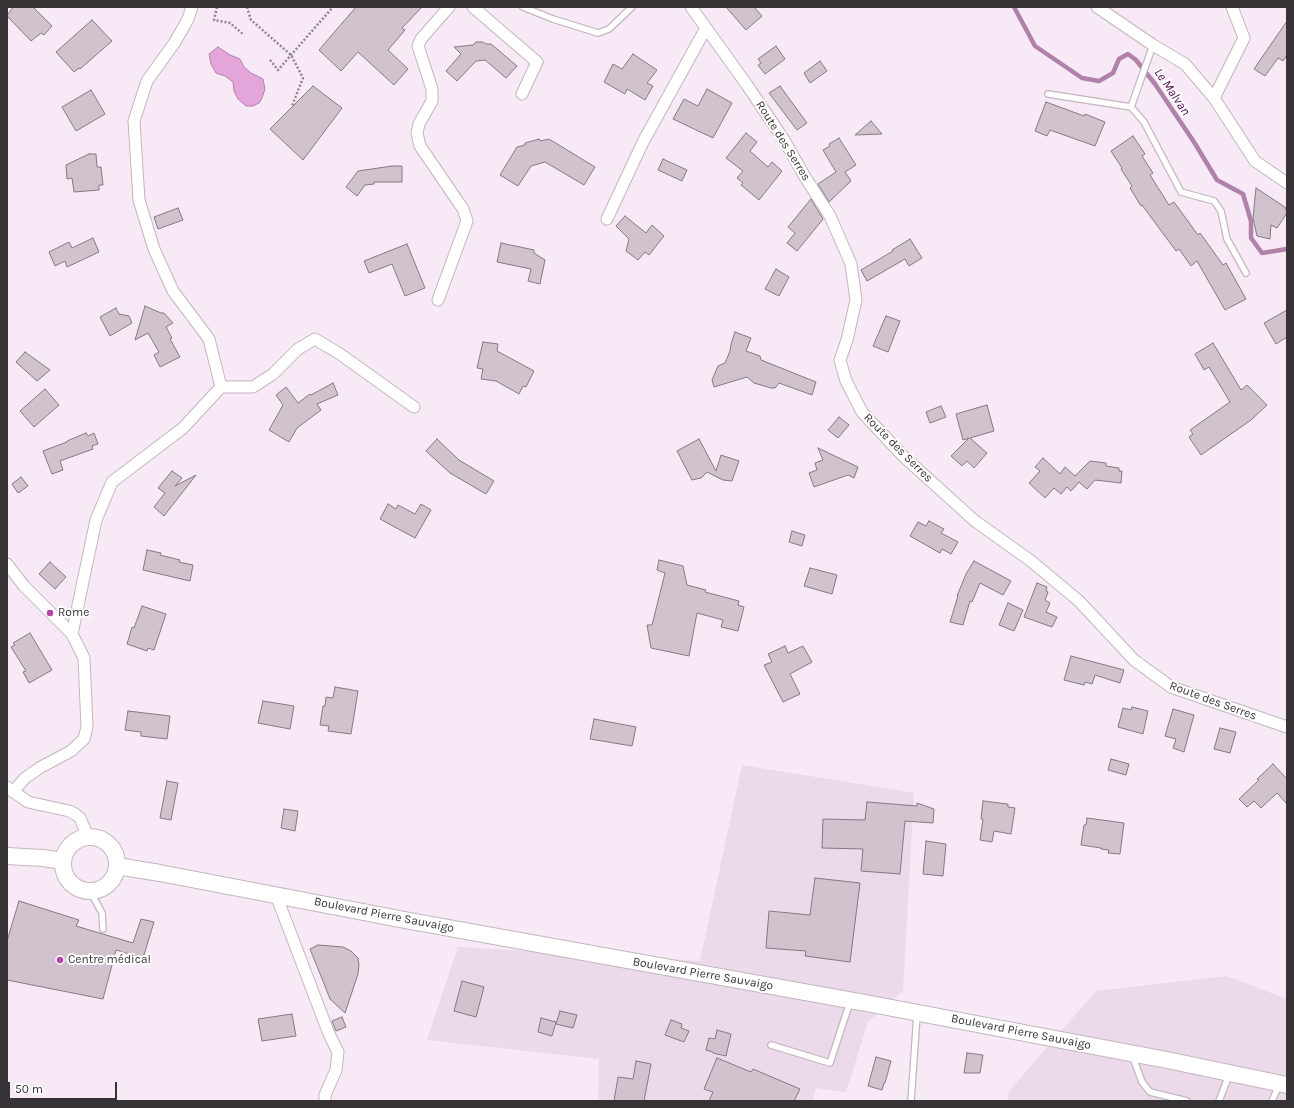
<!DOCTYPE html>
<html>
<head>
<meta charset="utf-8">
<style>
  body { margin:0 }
  #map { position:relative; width:1294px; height:1108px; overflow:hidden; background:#f7e9f5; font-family:Karla,sans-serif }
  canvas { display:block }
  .frame { position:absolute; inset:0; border:8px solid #373236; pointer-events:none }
  .scale { position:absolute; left:8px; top:1082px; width:109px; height:18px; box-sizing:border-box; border:2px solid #373236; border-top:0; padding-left:5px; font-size:12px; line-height:14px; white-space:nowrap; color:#373236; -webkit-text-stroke:3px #fff; paint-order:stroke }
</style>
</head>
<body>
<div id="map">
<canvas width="1294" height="1108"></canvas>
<div class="frame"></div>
<div class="scale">50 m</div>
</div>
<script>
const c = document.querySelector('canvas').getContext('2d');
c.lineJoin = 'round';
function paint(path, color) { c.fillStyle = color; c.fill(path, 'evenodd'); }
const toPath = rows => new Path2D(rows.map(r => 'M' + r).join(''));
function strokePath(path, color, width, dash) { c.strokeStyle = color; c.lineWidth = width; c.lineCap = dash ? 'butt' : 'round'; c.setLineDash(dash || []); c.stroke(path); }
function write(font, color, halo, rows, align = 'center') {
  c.font = font + ' Karla,sans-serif'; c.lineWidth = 4; c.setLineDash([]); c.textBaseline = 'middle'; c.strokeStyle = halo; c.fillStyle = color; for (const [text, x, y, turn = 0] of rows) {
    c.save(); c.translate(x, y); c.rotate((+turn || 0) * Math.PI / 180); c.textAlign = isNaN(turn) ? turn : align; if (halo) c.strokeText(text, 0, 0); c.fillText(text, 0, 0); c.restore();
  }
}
paint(toPath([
  [742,765,914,793,903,991,868,1022,846,1092,816,1088,812,1101,598,1101,599,1059,427,1040,458,947,700,961],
  [1227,976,1287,999,1287,1101,1007,1101,1009,1091,1096,991]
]), '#ecd9e9');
const water = toPath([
  [218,47,230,55,240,59,244,67,251,73,263,79,265,89,262,98,259,103,253,106,246,106,238,99,234,91,233,82,225,76,216,73,211,64,209,54,218,47]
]);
paint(water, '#e4a5db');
strokePath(water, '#b082aa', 1);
strokePath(toPath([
  [1014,7,1035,46,1082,78,1099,81,1113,73,1119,59,1128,54,1136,60,1155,84,1194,142,1217,180,1243,194,1251,221,1251,238,1262,253,1287,249]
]), '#b082aa', 4.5);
const building = toPath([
  [13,7,33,7,52,26,44,35,41,33,31,41,7,16,13,7],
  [356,7,422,7,402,28,405,30,388,50,408,69,394,85,358,52,341,71,319,50,356,7],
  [726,7,754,7,762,16,746,30,726,7],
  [92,20,112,41,80,69,79,68,74,72,56,52,92,20],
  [1287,21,1287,55,1283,61,1278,58,1265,76,1254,69,1287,21],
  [476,42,483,42,486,44,491,44,517,66,506,78,485,60,476,61,457,81,446,71,461,54,454,47,473,45,476,42],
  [776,46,785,59,765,74,758,65,761,63,758,59,776,46],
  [633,54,657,70,647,83,653,86,645,100,627,89,625,94,604,82,613,64,622,69,633,54],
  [820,61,827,71,810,83,804,73,820,61],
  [313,86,342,108,303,160,270,129,313,86],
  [780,86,807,123,797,130,769,93,780,86],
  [707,89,732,103,713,138,673,119,684,99,698,106,707,89],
  [91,90,105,114,76,131,62,107,91,90],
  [1046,102,1084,116,1085,114,1105,122,1095,146,1050,130,1047,136,1035,131,1046,102],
  [871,121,882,134,855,135,871,121],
  [746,133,757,142,750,151,768,167,772,162,782,171,759,200,741,185,743,183,737,178,743,171,726,158,746,133],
  [1133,136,1145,154,1142,156,1153,173,1150,175,1169,205,1174,202,1198,235,1200,233,1223,265,1226,263,1246,299,1225,310,1197,261,1191,266,1179,249,1176,251,1142,205,1141,206,1130,188,1132,186,1121,169,1122,168,1111,151,1133,136],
  [839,138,856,165,845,172,851,181,829,202,818,184,836,172,823,150,830,146,829,144,839,138],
  [539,139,540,141,549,139,595,167,584,185,545,162,531,166,518,186,500,175,517,147,525,145,525,143,539,139],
  [89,154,96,154,97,167,101,167,103,185,99,185,99,190,74,192,72,178,67,179,66,165,89,154],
  [663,159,687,170,682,181,658,170,663,159],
  [392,166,402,166,402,182,374,182,374,184,365,185,357,196,346,187,358,171,392,166],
  [1256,188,1285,207,1287,213,1277,228,1271,225,1270,239,1257,236,1253,218,1256,188],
  [811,199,823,219,797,251,787,243,795,233,788,227,811,199],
  [178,208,183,220,158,229,154,217,178,208],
  [625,216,646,233,652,225,664,236,649,255,645,252,638,260,626,251,629,239,616,226,625,216],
  [93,238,99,252,67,267,65,261,55,266,49,252,69,242,72,248,93,238],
  [910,239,922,258,909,266,905,259,867,281,861,270,893,251,892,250,910,239],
  [501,243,534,250,534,253,545,260,540,284,528,281,531,269,497,262,501,243],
  [407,244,425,288,405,296,392,264,369,273,364,261,407,244],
  [776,269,789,277,779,296,765,289,776,269],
  [145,306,161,313,164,313,173,323,166,327,172,338,170,339,180,357,160,367,154,355,159,352,148,333,135,340,145,306],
  [116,308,119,314,129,316,132,323,110,336,100,317,116,308],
  [1287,310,1287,337,1276,344,1264,323,1287,310],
  [886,316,900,321,888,352,873,346,886,316],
  [735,332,751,338,746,351,760,356,761,360,816,382,812,395,779,383,775,388,771,388,754,383,747,377,714,387,712,380,718,366,725,363,730,351,731,344,735,332],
  [483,342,498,344,497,351,534,371,526,387,523,386,519,394,496,381,481,379,483,369,477,368,483,342],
  [1213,343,1241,390,1247,385,1267,405,1251,420,1201,455,1189,437,1193,434,1190,430,1230,402,1209,367,1204,370,1195,354,1213,343],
  [25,352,50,370,37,381,16,362,25,352],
  [333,383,338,395,317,404,321,410,297,428,289,442,269,430,283,405,276,395,286,387,298,403,310,394,311,395,333,383],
  [45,389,59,405,34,427,20,411,45,389],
  [987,405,994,431,970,438,987,453,974,468,967,461,962,466,951,456,969,438,963,440,956,414,987,405],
  [941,406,946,417,930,423,926,412,941,406],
  [839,417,849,425,838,438,828,430,839,417],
  [86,433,88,436,94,433,98,444,92,446,93,449,60,461,63,470,52,474,43,451,67,442,67,441,86,433],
  [437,439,459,460,494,481,486,494,450,473,426,451,437,439],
  [699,439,716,471,721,455,739,461,732,481,723,480,707,472,701,478,692,480,677,451,699,439],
  [818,448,858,467,854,478,848,475,814,487,809,473,817,470,815,463,823,460,818,448],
  [1043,458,1060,474,1065,467,1075,476,1090,461,1106,463,1106,466,1119,468,1119,471,1122,471,1121,483,1095,480,1087,489,1079,482,1071,491,1067,487,1061,494,1054,488,1045,498,1029,483,1040,471,1035,467,1043,458],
  [172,471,182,478,175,486,196,475,164,516,154,507,165,493,158,488,172,471],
  [21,477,28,486,18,493,12,484,21,477],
  [388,504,396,509,398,505,415,514,421,504,431,510,415,538,380,519,388,504],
  [929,521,944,529,941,533,958,542,951,554,942,549,940,553,910,536,918,522,926,526,929,521],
  [792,531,805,535,802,546,789,542,792,531],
  [147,550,161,553,160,555,180,560,179,562,193,565,190,581,143,570,147,550],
  [659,560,683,566,687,585,706,590,705,592,739,601,738,605,744,607,738,631,721,627,723,620,697,613,689,656,651,648,647,625,652,625,665,573,657,570,659,560],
  [974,561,1011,581,1003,595,980,583,972,602,970,601,963,625,950,622,958,596,957,596,966,574,974,561],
  [50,562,66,577,55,589,39,574,50,562],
  [810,568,837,575,832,594,804,586,810,568],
  [1037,583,1047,587,1046,591,1048,592,1045,600,1050,603,1046,612,1057,617,1052,627,1024,617,1037,583],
  [1008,603,1023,610,1014,631,999,625,1008,603],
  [142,606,166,614,154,650,148,648,147,651,127,644,132,627,134,628,142,606],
  [30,633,52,670,29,683,23,672,26,671,11,647,15,645,13,643,30,633],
  [785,646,788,653,803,646,812,662,790,674,800,694,783,702,764,665,772,662,768,654,785,646],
  [1071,656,1124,670,1120,683,1095,675,1092,684,1085,682,1084,685,1064,680,1071,656],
  [335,687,358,691,351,734,328,731,329,726,320,725,323,706,325,706,326,697,333,698,335,687],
  [263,701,294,706,290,729,258,723,263,701],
  [1132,707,1148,711,1143,734,1118,727,1123,708,1131,710,1132,707],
  [1173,709,1194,715,1184,752,1173,748,1176,739,1165,736,1173,709],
  [128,711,170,716,167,739,141,736,141,732,125,730,128,711],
  [594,719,636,727,632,746,590,739,594,719],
  [1220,728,1236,732,1230,753,1214,749,1220,728],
  [1111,759,1129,764,1126,775,1108,770,1111,759],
  [1273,764,1287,779,1287,804,1277,793,1261,808,1254,801,1247,807,1239,799,1259,780,1257,779,1273,764],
  [167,781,178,783,171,820,160,818,167,781],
  [983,801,1008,804,1008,807,1015,808,1011,834,994,831,992,842,980,840,983,819,981,819,983,801],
  [867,802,917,806,917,803,934,809,933,823,905,821,900,874,861,871,863,849,822,848,823,819,865,820,867,802],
  [284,809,298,811,295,831,281,828,284,809],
  [1087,818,1124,823,1120,854,1108,853,1109,850,1101,849,1101,848,1081,845,1084,825,1086,825,1087,818],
  [926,841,946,844,943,876,923,874,926,841],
  [815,878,860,883,850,962,805,956,806,951,766,948,769,911,810,915,815,878],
  [19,901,79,920,76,926,133,943,141,919,154,922,143,958,116,950,103,999,7,980,7,941,19,901],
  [318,945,343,947,351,951,358,958,359,965,358,974,345,1013,330,999,325,986,310,949,318,945],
  [462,981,484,987,476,1017,454,1011,462,981],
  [560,1011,577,1015,573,1028,556,1024,560,1011],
  [292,1014,296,1036,262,1041,258,1019,292,1014],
  [342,1017,346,1027,336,1031,332,1021,342,1017],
  [541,1018,556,1022,552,1036,538,1032,541,1018],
  [671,1020,682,1024,681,1028,689,1031,684,1042,665,1035,671,1020],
  [717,1030,731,1034,726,1056,713,1053,713,1052,706,1050,709,1038,715,1039,717,1030],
  [967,1053,983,1055,980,1073,964,1073,967,1053],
  [876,1057,891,1061,885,1083,884,1083,882,1090,868,1086,876,1057],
  [717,1058,751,1072,753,1069,800,1089,794,1101,709,1101,713,1092,704,1089,717,1058],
  [636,1061,651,1064,644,1101,614,1101,618,1077,633,1079,636,1061]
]);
paint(building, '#d0c3ce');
strokePath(building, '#857983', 1);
const lane = toPath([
  [523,7,553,19,598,33,609,29,632,7],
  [1153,45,1131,107,1144,122,1181,192,1214,201,1221,211,1227,239,1246,273],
  [1048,94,1131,107],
  [90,891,102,913,103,929],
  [771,1045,830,1063,850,1002],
  [1132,1055,1142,1082,1150,1092,1187,1101],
  [911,1101,917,1015],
  [1219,1101,1229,1075],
  [1272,1101,1279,1085]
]);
const street = toPath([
  [473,7,537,62,522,94],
  [691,7,747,85,784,140,805,177,830,216,851,264,856,300,847,340,840,360,846,381,862,412,903,456,975,521,1031,561,1079,601,1134,660,1171,687,1287,727],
  [1097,7,1153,45,1185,64,1214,98,1255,161,1287,183],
  [1214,98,1244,38,1232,7],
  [607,219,643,142,706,28],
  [438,300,467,221,463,209,420,146,417,133,419,124,432,101,432,89,418,46,421,39,449,7],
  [221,387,253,387,273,374,298,349,315,339,340,354,414,407],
  [7,564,24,586,72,634,84,658,87,727,84,739,71,751,41,767,25,778,13,792],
  [72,634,96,520,112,482,183,428,221,387,209,339,173,291,154,249,139,200,134,121,147,81,175,42,188,19,192,7],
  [7,787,28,802,69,811,75,814,80,818,88,837],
  [276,895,329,1034,338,1052,336,1070,325,1095,325,1101]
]);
const secondary = toPath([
  '63 864a27 27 0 1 1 54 0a27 27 0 1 1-54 0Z',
  [7,856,43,858,63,861],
  [117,866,160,873,410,921,871,1004,1167,1060,1287,1085]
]);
strokePath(lane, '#c3b6c0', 8);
strokePath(street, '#c3b6c0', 13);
strokePath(secondary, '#c3b6c0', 18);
strokePath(toPath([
  [217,7,214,20,230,23,244,35],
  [247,7,251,20,291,55,303,78,292,106],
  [270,60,278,70,333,7]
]), '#90868e', 2.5, [2, 2]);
strokePath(lane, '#fff', 5.5);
strokePath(street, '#fff', 11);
strokePath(secondary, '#fff', 16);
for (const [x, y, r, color] of [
  [50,613,4,"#b348a8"],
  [60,960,4,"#b348a8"]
]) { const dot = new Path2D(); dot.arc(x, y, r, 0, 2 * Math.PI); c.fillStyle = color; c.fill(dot); strokePath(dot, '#fff', 1.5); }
write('12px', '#373236', '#fff', [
  ["Route des Serres",783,141,58],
  ["Route des Serres",898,448,45],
  ["Route des Serres",1213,701,20],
  ["Boulevard Pierre Sauvaigo",384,915,11],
  ["Boulevard Pierre Sauvaigo",703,974,10],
  ["Boulevard Pierre Sauvaigo",1021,1032,11]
]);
write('12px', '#373236', '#fff', [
  ["Rome",58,613],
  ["Centre médical",68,960]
], 'left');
write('italic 13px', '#550950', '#fff', [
  ["Le Malvan",1172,92,56]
]);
</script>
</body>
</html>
